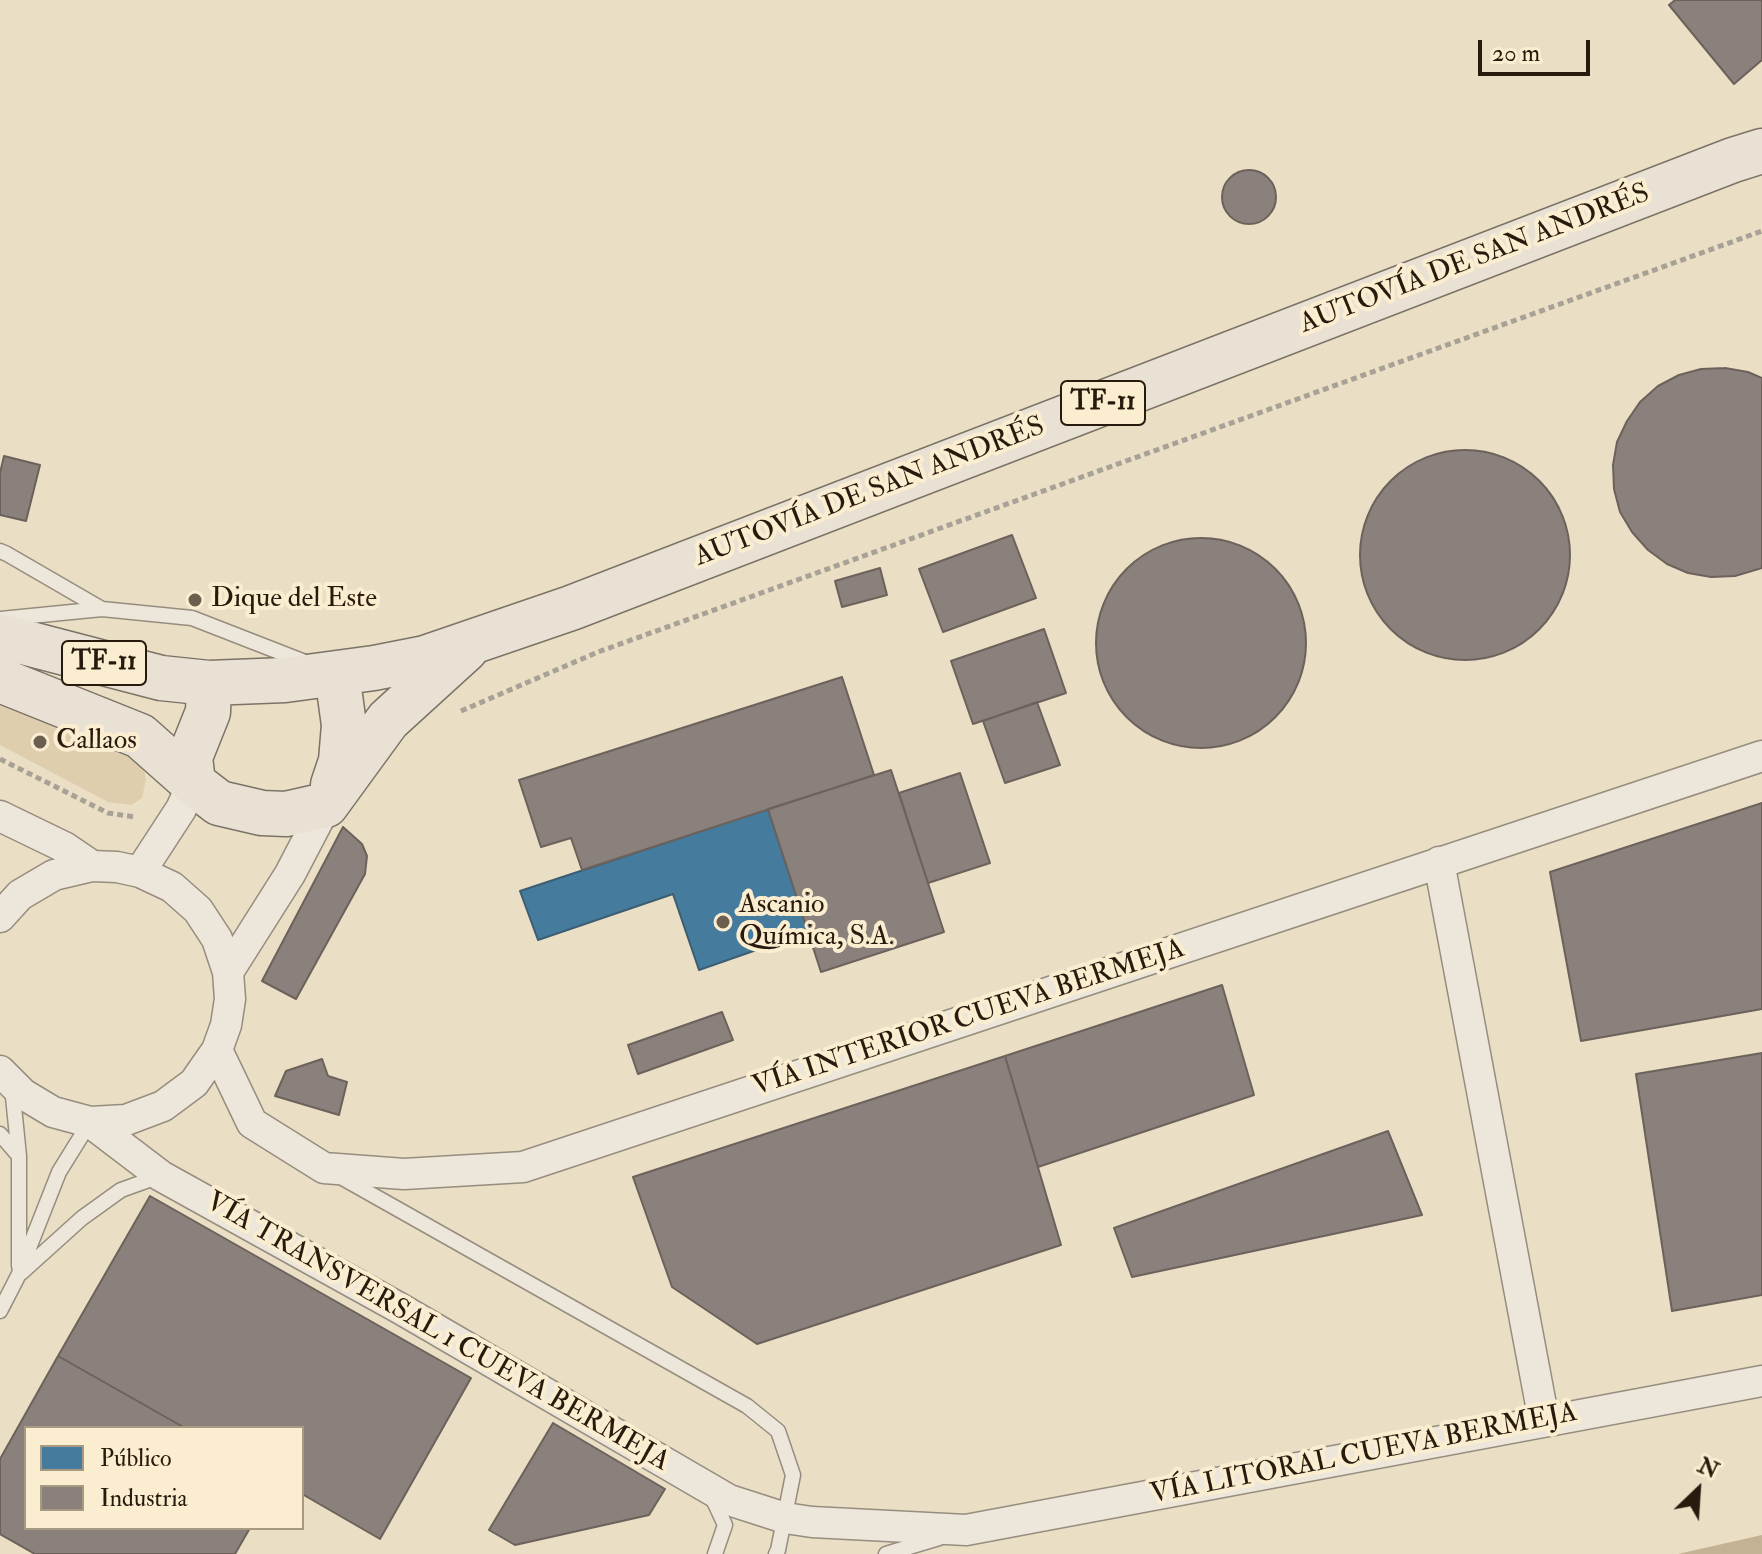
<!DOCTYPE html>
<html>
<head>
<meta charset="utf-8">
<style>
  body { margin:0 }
  #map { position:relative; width:1762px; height:1554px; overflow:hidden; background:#eadec5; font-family:"IM FELL Double Pica",serif }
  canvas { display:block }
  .legend { position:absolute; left:24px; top:1426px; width:280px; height:104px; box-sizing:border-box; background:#fbedd0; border:2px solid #a79982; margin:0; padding:10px 14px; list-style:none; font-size:24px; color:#291a0e }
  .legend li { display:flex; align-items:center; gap:16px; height:40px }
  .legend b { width:40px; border:2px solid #a79982 }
  .north { position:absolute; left:1658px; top:1450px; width:80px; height:80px; -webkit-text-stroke:6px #fbedd0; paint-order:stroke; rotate:25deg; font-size:22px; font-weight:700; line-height:32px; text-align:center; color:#291a0e }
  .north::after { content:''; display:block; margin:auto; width:28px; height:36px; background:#291a0e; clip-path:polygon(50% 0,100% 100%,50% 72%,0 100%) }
  .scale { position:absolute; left:1478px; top:40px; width:112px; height:36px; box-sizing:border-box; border:4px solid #291a0e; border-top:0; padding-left:10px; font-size:24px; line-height:28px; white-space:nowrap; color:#291a0e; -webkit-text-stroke:6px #fbedd0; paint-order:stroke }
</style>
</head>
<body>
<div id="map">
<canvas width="1762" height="1554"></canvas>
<ul class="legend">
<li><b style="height:22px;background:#457b9d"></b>Público</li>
<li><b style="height:22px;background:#8a817c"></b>Industria</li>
</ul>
<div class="north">N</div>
<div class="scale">20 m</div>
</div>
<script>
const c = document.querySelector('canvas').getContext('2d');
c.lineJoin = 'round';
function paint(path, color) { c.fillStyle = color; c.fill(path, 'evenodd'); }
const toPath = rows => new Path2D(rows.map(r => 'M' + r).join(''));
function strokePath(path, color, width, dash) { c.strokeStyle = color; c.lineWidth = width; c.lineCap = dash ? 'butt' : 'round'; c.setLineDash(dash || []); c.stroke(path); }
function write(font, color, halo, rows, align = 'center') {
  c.font = font + ' "IM FELL Double Pica",serif'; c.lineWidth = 8; c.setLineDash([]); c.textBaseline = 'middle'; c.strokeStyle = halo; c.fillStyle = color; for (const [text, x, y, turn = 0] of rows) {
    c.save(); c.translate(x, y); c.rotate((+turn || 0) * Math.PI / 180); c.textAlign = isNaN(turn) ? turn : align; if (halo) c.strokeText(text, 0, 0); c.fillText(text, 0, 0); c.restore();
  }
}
paint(toPath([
  [0,706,119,749,132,757,143,768,146,779,142,798,131,805,108,802,0,745]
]), '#dfcead');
paint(toPath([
  [1762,1535,1762,1554,1678,1554]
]), '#c3b293');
const public = toPath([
  [768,809,808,932,699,970,673,894,538,940,520,891,768,809]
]);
paint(public, '#457b9d');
strokePath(public, '#3d5e72', 2);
const industry = toPath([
  [1675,0,1762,0,1762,60,1734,84,1669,5,1675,0],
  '1222 197a27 27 0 1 1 54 0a27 27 0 1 1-54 0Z',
  [1725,368,1748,372,1762,378,1762,568,1735,576,1711,577,1688,573,1667,564,1648,550,1632,532,1620,512,1614,489,1613,465,1617,442,1627,421,1640,402,1658,386,1679,375,1701,369,1725,368],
  '1360 555a105 105 0 1 1 210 0a105 105 0 1 1-210 0Z',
  [4,456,40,465,26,521,0,515,0,473,4,456],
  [1012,535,1036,598,943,632,919,569,1012,535],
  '1096 643a105 105 0 1 1 210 0a105 105 0 1 1-210 0Z',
  [880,568,887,595,842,607,835,581,880,568],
  [1044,629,1066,693,973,724,951,661,1044,629],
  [842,677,874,775,582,870,571,838,541,847,519,780,842,677],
  [1037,702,1060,765,1005,783,983,721,1037,702],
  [891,770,944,932,821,972,768,809,891,770],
  [960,773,990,863,928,883,899,793,960,773],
  [1762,803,1762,1009,1581,1041,1550,872,1762,803],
  [343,827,362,844,367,856,365,874,296,999,262,981,343,827],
  [1222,985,1254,1095,1038,1167,1005,1056,1222,985],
  [722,1012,733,1040,638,1074,628,1045,722,1012],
  [1762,1053,1762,1295,1672,1311,1636,1074,1762,1053],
  [1005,1056,1061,1245,757,1344,672,1287,633,1177,1005,1056],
  [322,1059,328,1076,347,1082,339,1115,275,1096,286,1071,322,1059],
  [1388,1131,1422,1215,1132,1277,1114,1228,1388,1131],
  [150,1196,471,1378,380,1539,302,1494,302,1428,185,1428,58,1356,150,1196],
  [58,1356,185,1428,26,1428,26,1528,250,1528,235,1554,35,1554,0,1534,0,1459,58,1356],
  [553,1423,665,1489,649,1515,515,1545,489,1530,553,1423]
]);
paint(industry, '#8a817c');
strokePath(industry, '#6d625b', 2);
const service = toPath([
  [0,551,7,554,102,609],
  [0,619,102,609,192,618,310,664],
  [12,1087,19,1156,19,1266],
  [0,1134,19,1156],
  [339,1176,747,1406,778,1431,793,1475,778,1550,776,1554],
  [21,1273,82,1218,121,1190,160,1176],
  [0,1311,18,1276,59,1172,90,1122],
  [711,1495,725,1525,715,1554],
  [886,1554,939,1538]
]);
const minor = toPath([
  [0,816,64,847,92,866],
  [1439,862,1544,1421],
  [140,872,181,809,193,783],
  [0,917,20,895,54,875,92,866,117,867,140,872,172,887,198,910,217,939,228,972,230,999,226,1025,217,1050,194,1083,163,1106,126,1120,90,1122,53,1112,23,1094,0,1071],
  [228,972,290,874,326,805],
  [217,1050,252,1123,324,1168,404,1174,523,1167,1762,756],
  [90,1122,161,1176,401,1309,729,1500,785,1518,812,1522,966,1530,1762,1381]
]);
const primary = toPath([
  [0,636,161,678,209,683,285,680,374,668,425,658,571,608,1733,160,1762,151],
  [0,680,140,736,193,783,219,803,262,813,286,814,326,805,388,720,466,649],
  [193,783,190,757,208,712,209,683],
  [333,785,341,761,344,725,337,674]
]);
strokePath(service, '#968d7e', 17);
strokePath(minor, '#968d7e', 33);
strokePath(primary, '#7b7365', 47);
strokePath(toPath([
  [461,711,598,652,1762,231],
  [0,759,108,813,135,817]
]), '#a7a196', 5, [6, 4]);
strokePath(service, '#ede6da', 14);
strokePath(minor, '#ede6da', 30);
strokePath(primary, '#e9e2d4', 44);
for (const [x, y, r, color] of [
  [195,600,8,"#6d5f4e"],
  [40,742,8,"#6d5f4e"],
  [723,922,8,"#6d5f4e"]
]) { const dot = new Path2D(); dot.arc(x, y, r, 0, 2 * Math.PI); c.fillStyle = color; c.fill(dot); strokePath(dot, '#fbedd0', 3); }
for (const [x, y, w] of [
  [1103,403,84],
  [104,663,84]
]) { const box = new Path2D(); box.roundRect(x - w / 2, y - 22, w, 44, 6); c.fillStyle = '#fbedd0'; c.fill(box); strokePath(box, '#291a0e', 2); }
write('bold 26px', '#291a0e', null, [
  ["TF-11",1103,403],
  ["TF-11",104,663]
]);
write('28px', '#291a0e', '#fbedd0', [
  ["AUTOVÍA DE SAN ANDRÉS",1475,260,-21],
  ["AUTOVÍA DE SAN ANDRÉS",870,493,-21],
  ["VÍA INTERIOR CUEVA BERMEJA",969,1019,-18],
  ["VÍA TRANSVERSAL 1 CUEVA BERMEJA",437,1333,30],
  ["VÍA LITORAL CUEVA BERMEJA",1364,1455,-11]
]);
write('28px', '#291a0e', '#fbedd0', [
  ["Dique del Este",211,600],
  ["Callaos",56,742],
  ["Ascanio",739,906],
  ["Química, S.A.",739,938]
], 'left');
</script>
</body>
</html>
